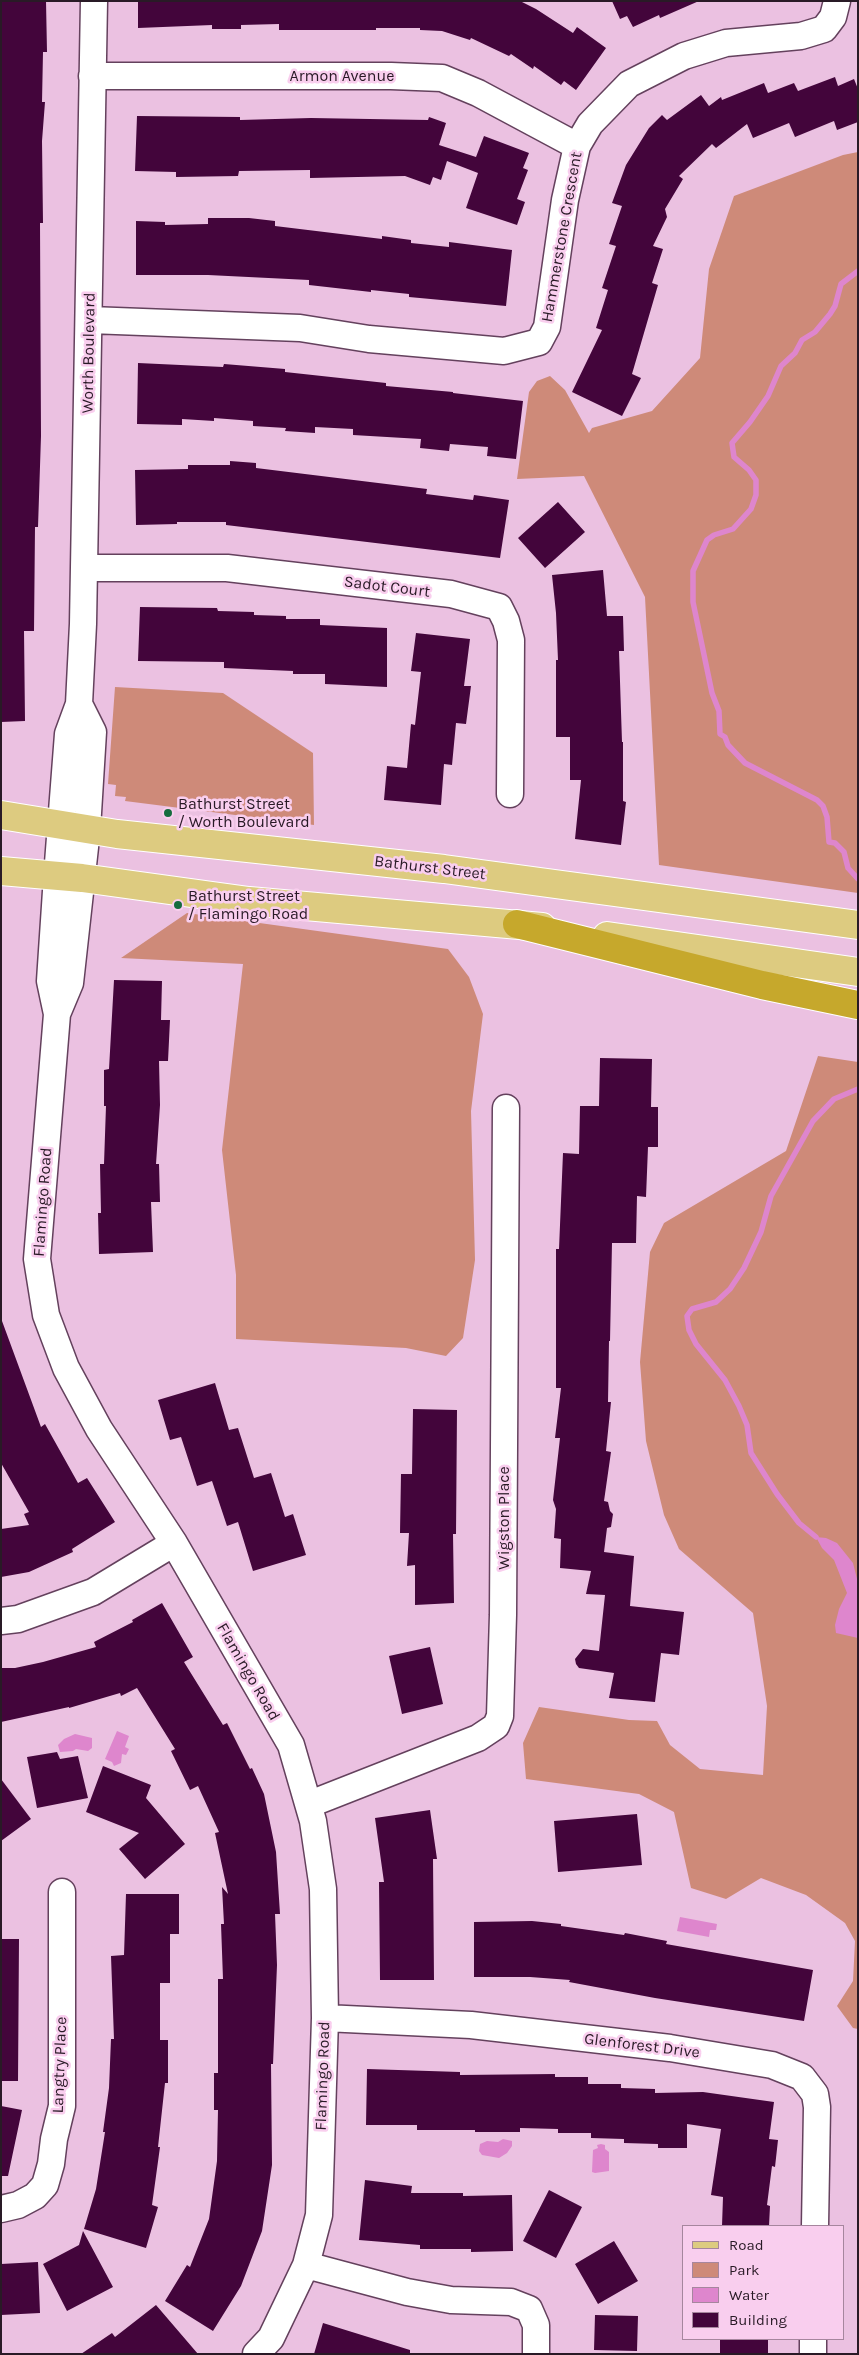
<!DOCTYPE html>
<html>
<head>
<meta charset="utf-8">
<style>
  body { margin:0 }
  #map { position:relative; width:859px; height:2355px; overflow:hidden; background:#ebc1e1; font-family:Karla,sans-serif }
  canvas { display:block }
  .frame { position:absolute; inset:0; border:2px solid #291a26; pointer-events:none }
  .legend { position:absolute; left:682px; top:2225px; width:162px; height:115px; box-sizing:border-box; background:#f9ceee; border:1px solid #a6869e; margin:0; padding:6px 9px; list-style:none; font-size:15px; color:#291a26 }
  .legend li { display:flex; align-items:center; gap:10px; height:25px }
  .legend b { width:25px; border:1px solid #a6869e }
</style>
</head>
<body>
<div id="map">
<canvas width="859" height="2355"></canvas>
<div class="frame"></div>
<ul class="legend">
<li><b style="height:6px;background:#ddcb80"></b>Road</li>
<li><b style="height:14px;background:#ce8a79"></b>Park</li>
<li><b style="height:14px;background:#de86cd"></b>Water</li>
<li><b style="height:14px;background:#43053b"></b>Building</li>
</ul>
</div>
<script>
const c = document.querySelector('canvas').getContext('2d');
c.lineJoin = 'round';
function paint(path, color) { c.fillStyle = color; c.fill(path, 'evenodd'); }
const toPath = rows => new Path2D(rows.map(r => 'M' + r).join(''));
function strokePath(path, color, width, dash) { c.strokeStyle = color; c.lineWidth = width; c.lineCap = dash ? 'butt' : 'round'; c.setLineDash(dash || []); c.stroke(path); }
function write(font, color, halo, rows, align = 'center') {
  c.font = font + ' Karla,sans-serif'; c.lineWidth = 5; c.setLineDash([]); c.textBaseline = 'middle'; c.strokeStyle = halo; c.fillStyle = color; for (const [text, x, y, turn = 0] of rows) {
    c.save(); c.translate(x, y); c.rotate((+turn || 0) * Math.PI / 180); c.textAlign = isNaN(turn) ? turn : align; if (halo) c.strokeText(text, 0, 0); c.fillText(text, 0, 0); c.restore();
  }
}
paint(toPath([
  [858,152,858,893,659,865,645,597,584,476,517,479,529,392,537,381,550,376,565,390,589,433,592,428,652,411,700,358,709,269,734,196,843,155],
  [115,687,223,693,313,753,314,825,125,801,126,797,115,796,116,785,108,784],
  [187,913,448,949,469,977,483,1014,471,1111,475,1260,463,1338,446,1356,406,1348,236,1339,236,1275,222,1150,243,964,121,958],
  [818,1056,858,1062,858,2029,853,2028,837,2006,853,1981,855,1941,845,1923,806,1895,761,1878,726,1899,691,1888,674,1812,639,1794,526,1779,523,1743,539,1707,629,1720,657,1721,670,1745,700,1769,763,1775,767,1706,753,1613,679,1549,664,1515,646,1441,640,1362,650,1252,664,1223,786,1151]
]), '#ce8a79');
paint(toPath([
  [816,1537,826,1538,837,1543,853,1563,857,1579,858,1638,836,1633,835,1625,839,1609,847,1593,834,1560,822,1548],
  [117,1731,129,1736,125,1747,129,1749,126,1755,122,1754,121,1763,114,1766,112,1762,105,1759],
  [75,1734,92,1738,92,1748,88,1751,76,1749,73,1751,60,1752,58,1745,64,1739],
  [680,1917,717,1924,716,1930,710,1930,709,1937,677,1931],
  [503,2139,512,2141,512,2146,507,2153,499,2158,482,2155,479,2151,480,2144,487,2141,498,2142],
  [601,2144,605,2145,605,2149,609,2152,609,2171,595,2173,592,2172,593,2150,598,2148,597,2145]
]), '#de86cd');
strokePath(toPath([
  [858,271,841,284,835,306,830,314,815,332,802,340,795,353,781,366,768,396,750,422,732,443,734,457,749,470,756,480,756,495,751,509,733,529,714,535,707,540,693,571,693,602,712,693,719,711,720,734,725,737,728,745,745,763,817,800,823,806,827,817,829,842,835,843,844,852,848,868,858,879],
  [816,1537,799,1523,777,1494,751,1453,747,1425,739,1406,725,1380,696,1344,689,1330,687,1316,692,1309,716,1302,730,1289,744,1268,761,1232,771,1196,813,1121,834,1099,858,1089]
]), '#de86cd', 5.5);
paint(toPath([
  [1,1,46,1,47,52,43,52,42,102,45,102,42,141,43,223,40,223,41,436,38,527,35,527,34,631,24,631,25,721,1,722],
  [138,1,520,1,536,9,573,33,577,27,606,48,576,90,564,81,561,85,534,66,533,69,511,54,509,56,471,38,470,40,442,31,420,30,420,28,376,28,376,30,279,30,279,24,241,25,241,29,212,29,212,25,138,28],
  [612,1,699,1,660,18,659,15,633,27,627,16,620,19],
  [835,77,838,86,854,79,858,89,858,122,837,130,834,121,795,137,789,123,753,138,747,124,716,148,712,144,679,176,683,179,665,209,667,217,653,246,663,249,652,283,658,285,632,374,641,378,622,416,572,392,602,330,596,328,608,290,602,288,616,246,609,244,622,206,612,203,626,165,649,128,662,115,667,120,701,95,709,106,721,97,722,100,764,83,768,93,794,83,798,91],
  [137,116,240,117,240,120,311,118,428,120,429,117,446,123,439,145,476,157,484,136,529,153,523,168,528,170,517,199,525,202,517,225,466,208,478,173,447,161,441,180,433,177,430,185,405,176,310,178,310,170,239,171,238,176,176,177,176,172,135,171],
  [208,218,249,218,275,221,275,226,382,239,382,236,411,240,411,243,449,247,449,242,512,250,506,306,409,297,409,294,371,290,371,292,309,285,309,280,208,275,136,275,136,221,165,222,165,225,208,224],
  [138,363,223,367,224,364,285,369,285,372,386,383,386,386,453,392,453,393,523,401,516,459,487,456,488,447,450,444,449,451,420,448,421,439,353,435,353,429,315,427,315,433,285,431,286,428,253,426,253,421,214,418,214,421,182,419,182,425,137,424],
  [230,461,256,463,256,468,427,489,426,494,473,500,474,495,509,500,500,558,226,525,226,522,177,522,177,524,136,525,135,470,188,469,188,465,230,465],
  [558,502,585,532,545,568,518,538],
  [603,570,607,616,623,616,624,651,619,651,622,742,623,742,623,801,626,802,621,845,575,839,581,780,570,780,570,737,556,737,556,660,558,660,556,613,552,575],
  [140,607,217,608,218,611,254,612,254,615,286,616,286,619,320,619,320,625,387,628,387,687,325,684,325,674,293,674,293,671,224,668,224,662,138,661],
  [416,633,470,639,464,686,471,686,466,724,456,723,452,765,444,764,441,805,384,800,387,766,407,768,411,724,415,725,421,672,411,671],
  [114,980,162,981,161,1020,170,1020,168,1061,159,1061,160,1105,156,1164,159,1164,160,1202,151,1202,153,1252,99,1254,98,1213,101,1213,100,1164,104,1164,106,1106,104,1106,104,1070,109,1069],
  [600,1058,652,1059,651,1107,658,1107,658,1147,648,1147,646,1197,637,1196,636,1243,612,1243,610,1341,609,1341,608,1402,611,1402,606,1451,611,1452,604,1501,608,1502,610,1511,613,1514,611,1527,607,1528,604,1552,634,1556,630,1606,684,1612,679,1655,661,1653,655,1702,609,1698,614,1673,579,1668,576,1664,575,1659,583,1649,599,1651,605,1595,586,1594,591,1571,560,1568,561,1539,554,1538,556,1509,553,1500,560,1438,555,1438,561,1388,556,1388,556,1249,559,1249,563,1153,579,1154,580,1106,599,1106],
  [2,1321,41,1427,45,1424,78,1483,87,1478,115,1522,72,1549,73,1552,29,1572,1,1577,1,1529,29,1525,24,1514,29,1512,1,1463],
  [215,1383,229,1430,238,1428,254,1478,271,1473,285,1517,293,1514,306,1555,253,1571,238,1522,227,1526,212,1481,197,1486,181,1437,170,1440,158,1400],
  [413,1409,457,1410,456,1534,453,1534,454,1603,415,1605,415,1565,407,1566,409,1533,400,1533,401,1474,412,1474],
  [162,1603,193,1657,184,1662,223,1725,227,1723,250,1769,252,1768,264,1794,276,1852,280,1914,275,1914,277,1965,273,2064,271,2064,272,2165,262,2231,241,2286,213,2331,165,2301,187,2265,190,2267,209,2219,217,2161,218,2110,214,2110,214,2073,218,2073,218,1979,223,1979,221,1924,224,1924,222,1887,228,1894,215,1833,219,1832,198,1786,190,1790,171,1751,175,1749,137,1688,121,1696,120,1693,69,1708,69,1707,1,1722,1,1668,15,1668,43,1662,96,1647,94,1642,133,1622,132,1620],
  [430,1647,443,1704,402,1714,389,1656],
  [57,1752,60,1759,78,1756,88,1798,37,1808,27,1757],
  [103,1766,151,1785,146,1798,185,1844,145,1879,119,1849,139,1833,86,1812],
  [1,1779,31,1819,1,1841],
  [430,1810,437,1859,433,1859,434,1980,380,1980,379,1882,384,1882,375,1818],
  [637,1814,642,1865,558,1872,554,1821],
  [126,1894,179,1894,179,1934,170,1934,170,1983,160,1983,160,2040,168,2040,168,2083,165,2083,158,2147,160,2147,152,2205,158,2207,146,2248,84,2229,96,2189,105,2132,103,2132,109,2088,111,2039,114,2039,111,1956,124,1955],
  [532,1921,561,1924,561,1926,624,1935,625,1933,667,1941,666,1944,813,1970,804,2021,655,1998,569,1982,570,1980,530,1977,474,1977,474,1922],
  [1,1939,19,1939,18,2081,1,2081],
  [367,2069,460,2072,460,2075,555,2074,555,2077,588,2077,588,2084,621,2084,621,2088,655,2089,655,2093,703,2092,774,2102,769,2139,778,2140,775,2167,772,2166,767,2205,770,2206,769,2226,722,2226,723,2197,711,2195,721,2129,687,2124,687,2148,658,2148,658,2144,624,2143,624,2139,591,2138,591,2133,558,2133,558,2129,520,2128,520,2132,475,2132,475,2130,417,2130,417,2125,366,2125],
  [1,2106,22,2110,8,2176,1,2176],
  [365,2180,412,2186,411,2193,463,2193,463,2196,512,2195,513,2251,471,2252,471,2249,420,2249,420,2245,359,2240],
  [549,2190,582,2207,556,2258,523,2241],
  [83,2231,113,2287,67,2311,43,2264,79,2245],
  [614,2241,638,2281,598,2304,575,2264],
  [38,2262,40,2313,1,2315,1,2264],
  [156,2305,198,2354,81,2354,112,2333,115,2337],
  [595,2315,638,2316,637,2351,594,2350],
  [323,2323,410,2350,410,2354,314,2354],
  [720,2339,768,2339,768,2354,720,2354]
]), '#43053b');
const minor = toPath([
  [94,1,83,624,79,704,68,734,57,876,50,981,57,1014,37,1259,46,1315,66,1368,99,1429,174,1543,291,1745,313,1821,323,1889,325,2018,319,2215,306,2265,271,2338,256,2354],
  [92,76,391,76,442,78,478,93,577,146],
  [90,320,300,328,369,339,504,351,539,342,547,327,565,200,577,146,590,124,629,84,684,56,726,43,801,36,824,29,833,17,837,1],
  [85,568,227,568,451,594,499,607,506,621,511,640,510,794],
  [57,1014,70,983,87,829,93,732,79,704],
  [1,1621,18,1619,93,1592,174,1543],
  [310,1804,478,1738,496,1726,500,1716,503,1615,506,1108],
  [325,2018,471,2025,670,2048,772,2065,802,2077,815,2094,817,2107,815,2226],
  [1,2209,18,2205,35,2196,45,2185,51,2164,54,2139,62,2106,62,1892],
  [306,2265,407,2292,451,2300,511,2302,529,2309,536,2325,536,2354],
  [813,2354,813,2339]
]);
const major = toPath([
  [1,815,117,834,444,869,858,925],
  [1,871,82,878,249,901,542,927],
  [607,936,858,972]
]);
const highway = toPath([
  [517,924,762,985,858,1005]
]);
strokePath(minor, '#64415d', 29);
strokePath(major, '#fff', 30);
strokePath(highway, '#fff', 30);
strokePath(minor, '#fff', 26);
strokePath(major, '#ddcb80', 28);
strokePath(highway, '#c6a82c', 28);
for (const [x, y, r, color] of [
  [168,813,5,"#156c3e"],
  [178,905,5,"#156c3e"]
]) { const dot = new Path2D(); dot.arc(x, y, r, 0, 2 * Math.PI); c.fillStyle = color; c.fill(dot); strokePath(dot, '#f9ceee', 2); }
write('16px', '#291a26', '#f9ceee', [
  ["Armon Avenue",342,76],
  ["Hammerstone Crescent",562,237,-80],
  ["Worth Boulevard",89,353,-89],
  ["Sadot Court",387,587,7],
  ["Bathurst Street",430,868,7],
  ["Flamingo Road",43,1202,-86],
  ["Wigston Place",504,1518,-90],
  ["Flamingo Road",248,1672,60],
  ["Glenforest Drive",642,2046,7],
  ["Langtry Place",60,2065,-88],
  ["Flamingo Road",323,2076,-88]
]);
write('16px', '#291a26', '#f9ceee', [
  ["Bathurst Street",178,804],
  ["/ Worth Boulevard",178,822],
  ["Bathurst Street",188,896],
  ["/ Flamingo Road",188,914]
], 'left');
</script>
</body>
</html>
